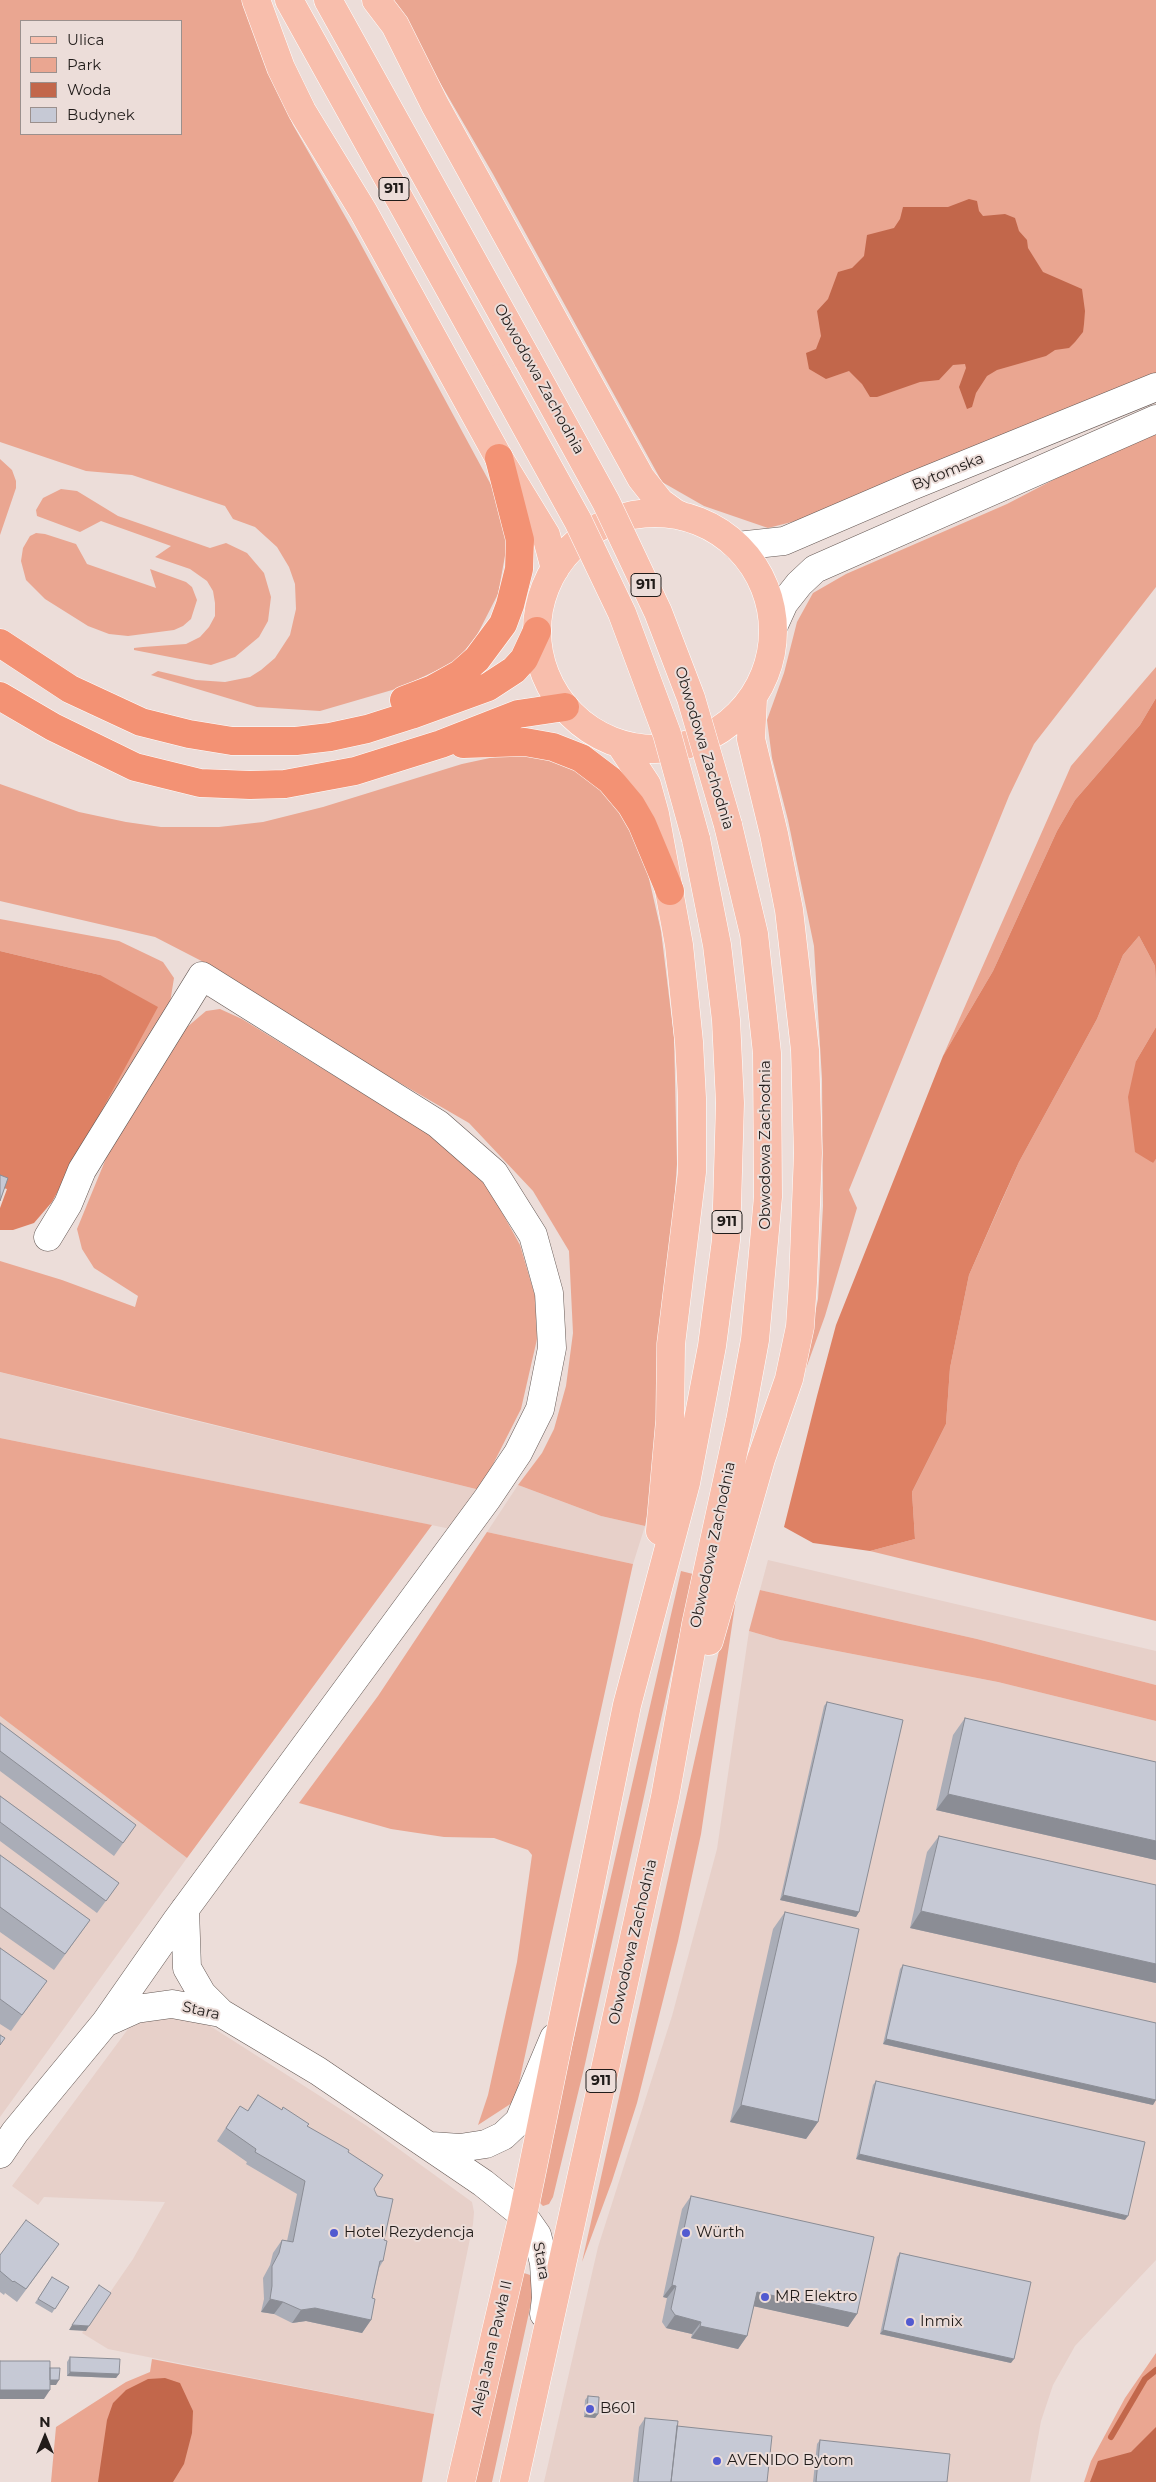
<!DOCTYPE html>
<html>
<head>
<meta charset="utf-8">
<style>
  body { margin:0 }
  #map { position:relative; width:1156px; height:2482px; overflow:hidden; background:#ecddd9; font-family:Montserrat,sans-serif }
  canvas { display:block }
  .legend { position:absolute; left:20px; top:20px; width:162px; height:115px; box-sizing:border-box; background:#ecddd9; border:1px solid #9b908d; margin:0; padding:6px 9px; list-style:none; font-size:15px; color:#211c1a }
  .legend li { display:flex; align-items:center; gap:10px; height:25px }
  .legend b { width:25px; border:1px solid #9b908d }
  .north { position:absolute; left:20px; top:2412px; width:50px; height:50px; -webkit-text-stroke:4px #ecddd9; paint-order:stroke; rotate:0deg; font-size:14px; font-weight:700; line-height:20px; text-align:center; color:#211c1a }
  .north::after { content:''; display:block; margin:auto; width:18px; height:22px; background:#211c1a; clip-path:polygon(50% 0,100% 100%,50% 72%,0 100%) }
</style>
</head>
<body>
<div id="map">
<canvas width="1156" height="2482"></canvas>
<ul class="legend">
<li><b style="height:6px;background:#f8beac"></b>Ulica</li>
<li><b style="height:14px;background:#eaa691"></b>Park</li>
<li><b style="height:14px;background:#c2674b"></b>Woda</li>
<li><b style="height:14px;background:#c6c9d5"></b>Budynek</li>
</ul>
<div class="north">N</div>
</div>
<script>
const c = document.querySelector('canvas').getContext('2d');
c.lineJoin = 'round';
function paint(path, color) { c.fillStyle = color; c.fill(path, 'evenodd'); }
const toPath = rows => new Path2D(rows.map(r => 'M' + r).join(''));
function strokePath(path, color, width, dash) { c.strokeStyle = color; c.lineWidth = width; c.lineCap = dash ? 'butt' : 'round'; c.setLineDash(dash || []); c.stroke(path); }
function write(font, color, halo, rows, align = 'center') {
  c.font = font + ' Montserrat,sans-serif'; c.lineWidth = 4; c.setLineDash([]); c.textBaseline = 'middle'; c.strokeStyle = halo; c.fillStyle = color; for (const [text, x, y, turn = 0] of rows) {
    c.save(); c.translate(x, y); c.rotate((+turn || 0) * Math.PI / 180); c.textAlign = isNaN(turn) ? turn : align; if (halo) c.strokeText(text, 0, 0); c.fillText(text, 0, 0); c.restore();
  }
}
paint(toPath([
  [0,1372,93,1396,480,1490,451,1529,0,1438],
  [518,1485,601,1516,645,1526,633,1564,487,1532],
  [768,1560,1156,1651,1156,1685,977,1639,760,1590],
  [749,1631,780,1640,998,1682,1156,1721,1156,2260,1075,2346,1053,2385,1041,2421,1030,2482,544,2482,598,2247,672,2016,717,1849],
  [0,1716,187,1858,0,2117],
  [158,2014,196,2017,367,2126,472,2202,474,2212,473,2224,434,2414,108,2349,82,2333,133,2259,165,2202,44,2197,38,2205,12,2186,128,2029]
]), '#e7d0c9');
paint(toPath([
  [0,0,244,0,260,48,293,125,358,239,496,494,507,545,498,594,476,637,455,662,399,688,320,711,257,707,151,675,158,671,196,680,225,682,250,677,261,670,275,658,290,635,296,609,295,584,289,567,277,547,255,527,233,519,225,506,132,475,86,471,0,442],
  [21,21,181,21,181,134,21,134],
  [392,0,1156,0,1156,374,815,516,768,528,704,506,662,482,493,174],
  [1156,433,1156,587,1034,744,1009,796,849,1190,857,1208,825,1316,800,1385,818,1299,823,1206,822,1079,814,946,788,820,772,758,767,720,784,673,797,622,813,593,846,574,1007,504,1078,467],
  [0,459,12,470,16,481,16,488,0,535],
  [61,489,77,491,118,516,210,548,226,543,247,553,264,573,271,597,268,621,259,637,235,657,211,665,134,650,134,648,143,647,186,644,200,637,209,627,215,616,215,603,213,591,207,581,190,569,155,557,171,546,101,521,80,532,37,516,36,510,43,498],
  [36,533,45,534,76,544,87,564,156,588,150,569,186,582,192,587,197,600,191,619,183,626,174,630,128,636,109,634,88,626,45,599,26,580,21,561,23,548,30,536],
  [1156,667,1156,698,1140,725,1075,800,1057,831,993,971,943,1056,1071,766],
  [513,753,562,763,593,780,626,817,647,870,661,931,674,1037,677,1164,654,1483,645,1526,601,1516,518,1485,542,1453,554,1429,566,1386,573,1333,569,1251,533,1191,469,1123,355,1057,219,970,155,937,0,901,0,784,79,812,126,822,161,827,219,827,263,822,323,807,462,764],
  [0,919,119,941,163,962,174,978,170,1003,77,1156,100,975,0,951],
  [1139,936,1155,966,1156,987,1156,1027,1136,1061,1152,1163,1156,1159,1156,1621,870,1551,915,1539,912,1492,946,1424,950,1368,969,1275,1019,1162,1097,1019,1123,955],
  [220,1009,242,1019,440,1141,488,1187,520,1245,535,1296,537,1339,521,1409,480,1490,0,1372,0,1261,62,1280,135,1307,138,1296,94,1268,82,1249,77,1229,107,1156,180,1033,206,1011],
  [0,1438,432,1525,187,1858,0,1716],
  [487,1532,633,1564,515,2101,478,2125,488,2095,517,1962,532,1855,528,1850,494,1838,444,1837,391,1829,299,1803,378,1696],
  [681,1571,693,1574,585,2064,553,2197,549,2204,543,2206,539,2202,538,2195],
  [734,1584,738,1585,701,1834,678,1941,637,2103,612,2181,582,2262],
  [760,1590,977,1639,1156,1685,1156,1721,998,1682,780,1640,749,1631],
  [524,2273,530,2275,535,2285,492,2482,475,2482,520,2278],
  [1156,2353,1156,2482,1084,2482,1091,2461,1125,2398],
  [152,2359,434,2414,422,2482,51,2482,56,2427,126,2382,150,2372]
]), '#eaa691');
paint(toPath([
  [1156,698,1156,987,1155,966,1139,936,1123,955,1097,1019,1019,1162,1001,1202,969,1275,950,1368,946,1424,912,1492,915,1539,870,1551,813,1543,784,1527,817,1396,836,1325,943,1056,993,971,1057,831,1075,800,1140,725],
  [0,951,100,975,158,1007,52,1202,34,1223,13,1230,0,1230,0,1208,7,1189,0,1187],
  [1156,1027,1156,1159,1153,1163,1135,1152,1128,1097,1136,1061]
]), '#de8164');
paint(toPath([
  [969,199,977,201,979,211,983,216,1005,214,1015,218,1019,231,1027,240,1028,248,1043,272,1082,289,1085,311,1084,324,1083,332,1075,342,1069,348,1055,350,1046,356,997,370,987,376,976,393,972,407,967,409,959,387,966,368,965,364,953,365,939,380,920,382,877,397,870,397,862,384,849,371,826,379,809,369,806,353,816,349,821,336,817,311,828,299,838,272,852,268,864,256,867,235,894,228,900,219,903,207,948,207],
  [165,2378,180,2383,193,2411,192,2433,184,2464,173,2482,98,2482,107,2420,113,2403,126,2390,148,2379],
  [1156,2427,1156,2482,1090,2482,1098,2461,1131,2452]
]), '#c2674b');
strokePath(toPath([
  [1111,2437,1145,2379,1156,2370]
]), '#c2674b', 6);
const minor = toPath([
  [737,546,784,541,912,486,1156,387],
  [774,625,784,603,799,584,815,569,1156,419],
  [185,1909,187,1968,202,1994,221,2013],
  [105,2023,136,2009,172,2004,221,2013,318,2071,483,2183,523,2215,537,2235,544,2263,546,2298,544,2314],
  [431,2146,460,2148,486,2144,503,2136,519,2121,554,2038],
  [0,2154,15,2132,105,2023,177,1920,487,1499,518,1453,540,1409,552,1348,549,1293,533,1235,494,1173,438,1124,202,976,82,1170,68,1204,48,1237]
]);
const major = toPath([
  [256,0,281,68,302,111,363,211,499,458,546,535,555,569],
  [289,0,499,378],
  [328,0,528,360],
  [376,0,395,25,435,105,641,478,660,502,675,513,682,516],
  '537 631a118 118 0 1 1 236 0a118 118 0 1 1-236 0Z',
  [620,744,647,785,655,814,679,945,689,1042,692,1098,692,1172,671,1344,670,1420,660,1531],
  [709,1641,761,1459,789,1379,800,1327,803,1282,808,1153,805,1050,789,910,774,834,751,739,753,698],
  [461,2482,523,2215,627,1705,686,1483,712,1346,726,1240,730,1103,726,1020,717,945,696,839],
  [514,2482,665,1797,696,1624,740,1421,755,1340,768,1197,767,1053,754,934,728,825]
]);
const highway = toPath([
  [0,643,70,689,141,722,189,734,232,741,296,741,330,737,367,729,411,715,488,687,514,670,524,659,537,631],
  [0,696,53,727,135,767,200,783,250,785,285,784,355,771,441,744,518,714,565,707],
  [404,700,433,689,460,674,477,659,503,624,510,605,519,569,520,540,499,458],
  [463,744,525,742,553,747,581,758,610,780,631,805,642,824,670,891]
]);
strokePath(minor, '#655955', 29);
strokePath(major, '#fff', 29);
strokePath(highway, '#fff', 29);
strokePath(minor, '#fff', 28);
strokePath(major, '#f8beac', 28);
strokePath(highway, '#f39274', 28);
const majorBridge = toPath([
  [528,360,606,502,658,612,691,698,728,825],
  [499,378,578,521,622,613,667,734,696,839]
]);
strokePath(majorBridge, '#fff', 29, []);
strokePath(majorBridge, '#f8beac', 28);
paint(toPath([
  [827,1702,859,1912,856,1917,780,1900,824,1706],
  [965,1718,1156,1762,1156,1860,936,1810,953,1735],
  [0,1723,136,1825,114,1856,0,1771],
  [0,1796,119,1883,97,1913,0,1841],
  [939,1836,1156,1885,1156,1983,910,1928,927,1852],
  [0,1855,90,1920,54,1970,0,1932],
  [785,1912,818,2122,806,2139,730,2122,773,1929],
  [0,1948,47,1981,11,2031,0,2024],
  [903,1965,1153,2105,883,2044,900,1969],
  [876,2081,1125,2220,856,2159,873,2085],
  [258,2095,348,2152,374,2189,384,2240,383,2261,379,2268,372,2298,371,2320,362,2333,306,2321,292,2323,274,2314,261,2312,264,2299,263,2278,270,2265,273,2253,282,2240,287,2241,297,2194,246,2164,247,2162,217,2141,240,2106,247,2111],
  [691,2196,857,2314,848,2327,754,2306,747,2336,738,2349,691,2338,692,2334,666,2328,662,2322,667,2298,663,2297,682,2209],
  [900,2253,1011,2363,880,2334,897,2257],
  [0,2255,50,2257,17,2302,5,2293,4,2295,0,2292],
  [52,2277,69,2287,52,2313,35,2303],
  [70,2357,119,2374,116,2378,67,2376,67,2362],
  [588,2396,598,2414,595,2418,584,2417,585,2400],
  [645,2418,677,2426,767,2482,633,2482,639,2427],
  [820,2440,947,2482,813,2482,817,2444]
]), '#aaadb7');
paint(toPath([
  [948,1794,1156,1841,1156,1860,936,1810],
  [783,1895,859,1912,856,1917,780,1900],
  [921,1911,1156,1964,1156,1983,910,1928],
  [886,2039,1156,2100,1153,2105,883,2044],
  [741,2105,818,2122,806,2139,730,2122],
  [859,2154,1128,2216,1125,2220,856,2159],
  [672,2285,676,2286,667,2298,663,2297],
  [757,2292,857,2314,848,2327,748,2305],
  [270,2299,283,2302,274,2314,261,2312],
  [315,2308,371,2320,362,2333,306,2321,292,2323,301,2310],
  [675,2315,701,2322,692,2334,666,2328],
  [72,2325,89,2326,86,2331,69,2330],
  [700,2326,747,2336,738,2349,691,2338],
  [883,2330,1014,2359,1011,2363,880,2334],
  [70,2372,119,2374,116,2378,67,2376],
  [47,2380,59,2380,56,2385,44,2385],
  [0,2390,50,2390,44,2399,0,2399],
  [587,2413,598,2414,595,2418,584,2417]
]), '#8b8d95');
const building = toPath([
  [0,1175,8,1178,0,1201,0,1175],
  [827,1702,903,1720,859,1912,783,1895,827,1702],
  [965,1718,1156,1762,1156,1841,948,1794,965,1718],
  [0,1723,136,1825,123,1843,0,1751,0,1723],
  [0,1796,119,1883,106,1901,0,1822,0,1796],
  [939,1836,1156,1885,1156,1964,921,1911,939,1836],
  [0,1855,90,1920,65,1954,0,1907,0,1855],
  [785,1912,859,1929,818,2122,741,2105,785,1912],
  [0,1948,47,1981,22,2015,0,1999,0,1948],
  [903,1965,1156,2023,1156,2100,886,2039,903,1965],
  [0,2035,5,2038,0,2045,0,2035],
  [876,2081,1145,2142,1128,2216,859,2154,876,2081],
  [258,2095,282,2110,283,2107,309,2124,307,2126,349,2150,348,2152,383,2175,374,2189,377,2196,393,2199,384,2240,387,2241,383,2261,380,2261,372,2298,375,2299,371,2320,315,2308,301,2310,283,2302,270,2299,272,2286,272,2266,279,2253,282,2240,293,2242,305,2181,255,2152,256,2149,226,2128,240,2106,248,2111,258,2095],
  [691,2196,874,2237,857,2314,757,2292,747,2336,700,2326,701,2322,675,2315,671,2309,676,2286,672,2285,691,2196],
  [26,2220,59,2244,26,2289,14,2281,13,2282,0,2271,0,2255,26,2220],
  [900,2253,1031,2282,1014,2359,883,2330,900,2253],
  [52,2277,69,2287,55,2309,38,2299,52,2277],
  [99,2285,111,2293,89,2326,72,2325,99,2285],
  [70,2357,120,2359,119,2374,70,2372,70,2357],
  [0,2361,50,2361,50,2390,0,2390,0,2361],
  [50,2368,60,2368,59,2380,50,2380,50,2368],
  [588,2396,599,2397,598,2414,587,2413,588,2396],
  [645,2418,678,2421,671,2482,638,2482,645,2418],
  [677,2426,772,2436,767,2482,671,2482,677,2426],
  [820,2440,950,2454,947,2482,816,2482,820,2440]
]);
paint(building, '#c6c9d5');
strokePath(building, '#8b8d95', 1);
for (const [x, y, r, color] of [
  [334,2233,5,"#525ad0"],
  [686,2233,5,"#525ad0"],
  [765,2297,5,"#525ad0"],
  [910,2322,5,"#525ad0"],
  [590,2409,5,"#525ad0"],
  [717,2461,5,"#525ad0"]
]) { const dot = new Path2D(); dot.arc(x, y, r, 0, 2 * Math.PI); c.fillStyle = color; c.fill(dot); strokePath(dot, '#ecddd9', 2); }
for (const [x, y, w] of [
  [394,189,30],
  [646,585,30],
  [727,1222,30],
  [601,2081,30]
]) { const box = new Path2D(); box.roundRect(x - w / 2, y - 11.5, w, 23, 4); c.fillStyle = '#ecddd9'; c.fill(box); strokePath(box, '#211c1a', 1); }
write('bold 14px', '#211c1a', null, [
  ["911",394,189],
  ["911",646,585],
  ["911",727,1222],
  ["911",601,2081]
]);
write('15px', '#211c1a', '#ecddd9', [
  ["Obwodowa Zachodnia",539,379,61],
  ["Bytomska",948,472,-22],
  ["Obwodowa Zachodnia",704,748,73],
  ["Obwodowa Zachodnia",766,1145,-90],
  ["Obwodowa Zachodnia",713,1545,-78],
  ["Obwodowa Zachodnia",633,1942,-77],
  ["Stara",201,2011,13],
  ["Stara",541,2261,80],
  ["Aleja Jana Pawła II",492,2348,-77]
]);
write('15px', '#211c1a', '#ecddd9', [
  ["Hotel Rezydencja",344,2233],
  ["Würth",696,2233],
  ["MR Elektro",775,2297],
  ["Inmix",920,2322],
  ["B601",600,2409],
  ["AVENIDO Bytom",727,2461]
], 'left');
</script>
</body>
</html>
